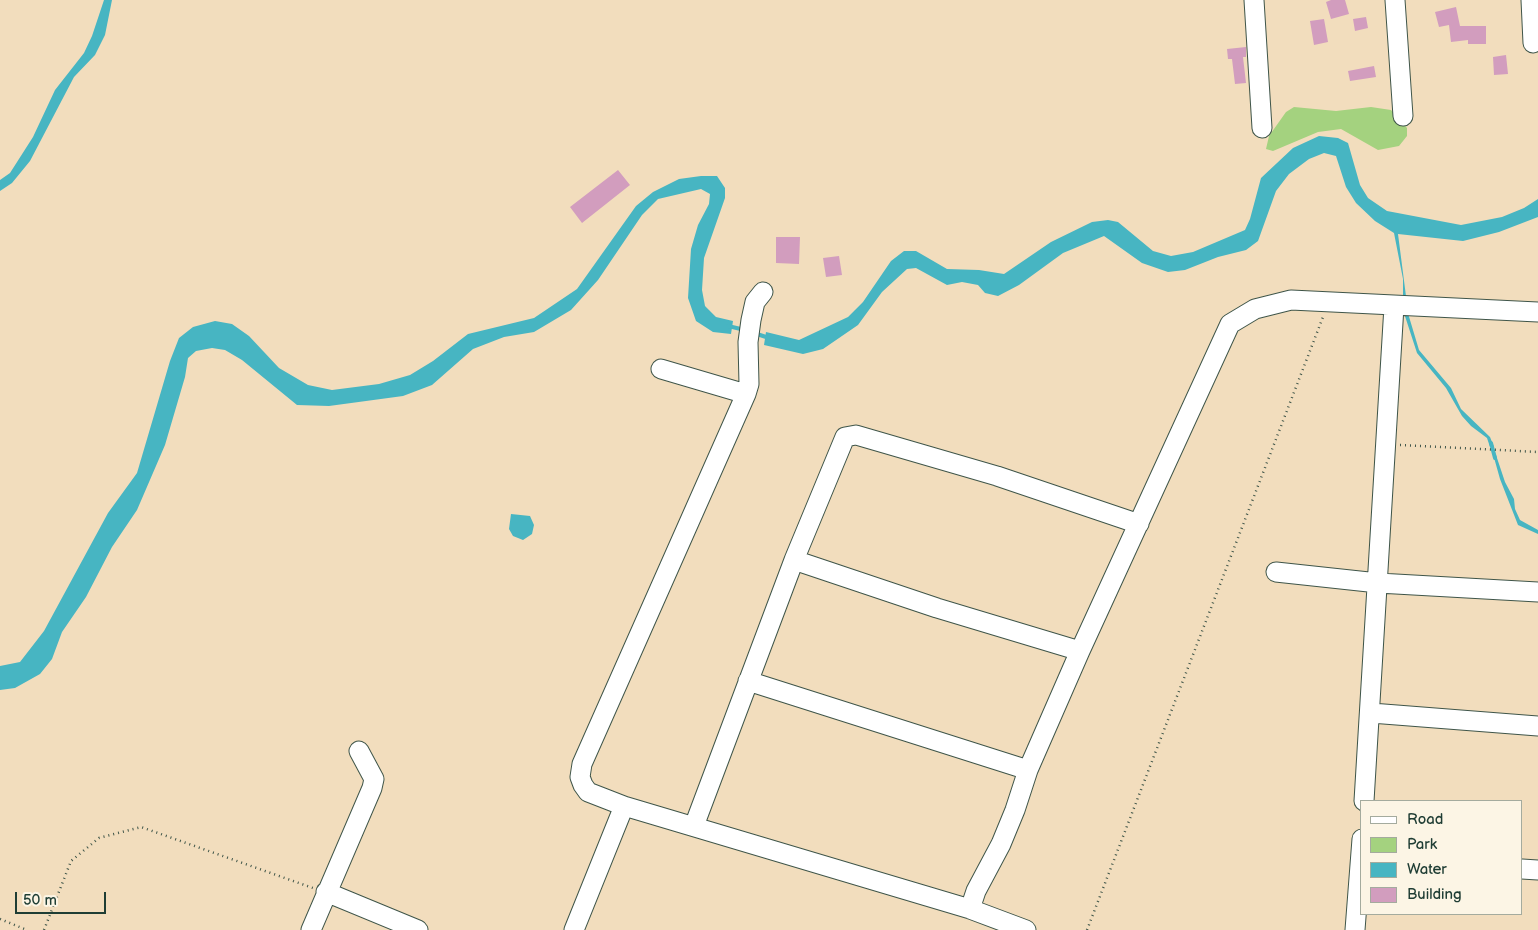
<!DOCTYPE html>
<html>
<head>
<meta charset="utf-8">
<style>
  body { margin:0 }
  #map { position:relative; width:1538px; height:930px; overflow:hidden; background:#f2ddbd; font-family:"Balsamiq Sans",sans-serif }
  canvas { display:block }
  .legend { position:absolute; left:1360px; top:800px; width:162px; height:115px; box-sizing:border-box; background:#fcf5e5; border:1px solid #a4ab9e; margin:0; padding:6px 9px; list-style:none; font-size:15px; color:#1f3d34 }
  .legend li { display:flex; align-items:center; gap:10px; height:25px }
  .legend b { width:25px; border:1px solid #a4ab9e }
  .scale { position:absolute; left:15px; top:892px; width:91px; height:22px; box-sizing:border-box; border:2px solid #1f3d34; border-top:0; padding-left:6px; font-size:15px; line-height:18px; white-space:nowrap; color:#1f3d34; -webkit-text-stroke:4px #fcf5e5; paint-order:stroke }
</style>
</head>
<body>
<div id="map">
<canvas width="1538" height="930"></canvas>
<ul class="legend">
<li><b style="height:6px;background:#fff"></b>Road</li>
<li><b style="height:14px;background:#a4d27f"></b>Park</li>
<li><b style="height:14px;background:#47b5c2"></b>Water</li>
<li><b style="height:14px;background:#d29dbe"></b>Building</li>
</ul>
<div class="scale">50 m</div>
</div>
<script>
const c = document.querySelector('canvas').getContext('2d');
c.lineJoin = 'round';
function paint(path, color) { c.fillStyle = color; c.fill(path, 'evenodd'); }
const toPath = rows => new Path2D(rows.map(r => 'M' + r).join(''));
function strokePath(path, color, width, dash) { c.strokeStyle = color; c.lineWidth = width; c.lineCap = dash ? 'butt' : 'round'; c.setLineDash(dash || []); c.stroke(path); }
paint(toPath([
  [1294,107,1336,111,1371,107,1391,110,1407,128,1407,136,1399,146,1378,150,1341,129,1318,132,1273,151,1266,149,1269,136,1286,112]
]), '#a4d27f');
paint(toPath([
  [104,0,112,0,105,35,95,55,74,77,30,161,12,183,0,191,0,180,10,173,33,137,55,90,84,53,92,36],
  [1319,136,1338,138,1348,143,1360,185,1368,198,1387,211,1461,225,1502,217,1524,208,1538,199,1538,217,1499,232,1463,241,1398,234,1407,304,1403,304,1403,279,1394,233,1375,221,1356,203,1346,187,1336,156,1324,153,1309,159,1289,174,1276,191,1258,241,1246,250,1218,257,1185,270,1168,272,1142,263,1104,236,1063,253,1019,285,998,296,985,293,978,285,962,282,947,285,916,268,907,269,882,292,858,325,823,349,803,354,764,345,766,332,799,340,848,317,863,302,891,261,904,251,916,251,947,269,979,270,1004,274,1051,242,1092,222,1108,220,1118,222,1153,251,1171,256,1193,252,1245,230,1250,219,1261,178,1293,148],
  [701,176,717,176,725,188,725,198,704,258,702,290,705,306,716,317,733,321,731,334,713,332,696,321,688,298,691,249,698,225,709,204,710,194,701,189,658,199,642,215,598,280,571,310,534,332,504,337,473,349,432,385,403,396,329,406,297,405,242,360,225,350,212,348,196,351,188,358,185,377,165,445,137,510,112,547,86,597,62,632,52,659,40,674,15,688,0,690,0,666,20,662,44,631,108,513,137,473,170,361,179,338,193,327,215,321,232,324,249,336,279,368,308,385,332,390,379,384,410,375,433,361,468,334,534,318,577,289,636,206,653,192,679,179],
  [1403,310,1407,310,1419,350,1451,388,1461,409,1490,437,1494,447,1490,447,1487,438,1471,426,1462,416,1446,388,1417,353],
  [1493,454,1496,455,1505,482,1514,499,1515,509,1520,520,1538,530,1538,534,1518,525,1500,479],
  [511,514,530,516,534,525,532,534,523,540,513,536,509,529]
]), '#47b5c2');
strokePath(toPath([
  [728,326,745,330],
  [754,333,769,338],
  [1491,443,1495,458]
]), '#47b5c2', 4);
paint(toPath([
  [1331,0,1345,0,1349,14,1331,19,1326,2],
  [1456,7,1460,26,1486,26,1486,44,1468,44,1468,40,1451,42,1449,25,1439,27,1435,12],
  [1366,17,1368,28,1355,31,1353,19],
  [1324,19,1328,42,1314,45,1310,21],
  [1246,47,1246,57,1243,57,1246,83,1235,84,1232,59,1228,59,1227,49],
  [1506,55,1508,74,1494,75,1493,57],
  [1374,66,1376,77,1350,81,1348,71],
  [618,170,630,185,582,223,570,207],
  [776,237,800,237,799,264,776,263],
  [839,256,842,275,826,277,823,258]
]), '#d29dbe');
const minor = toPath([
  [1254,0,1262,128],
  [1395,0,1403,116],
  [1531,0,1533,43],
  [763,292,755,302,751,320,748,342,749,384,746,394,582,764,580,777,583,785,588,792,624,806,970,909,1026,930],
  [661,369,746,394],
  [794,560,937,608,1080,651],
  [1276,572,1378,583,1538,592],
  [748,681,1028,770],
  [1371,713,1538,726],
  [1364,801,1394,306],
  [694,826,794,560,845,437,856,435,997,476,1139,524],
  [1522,869,1538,870],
  [326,892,418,930],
  [970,909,976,891,1001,844,1015,810,1028,770,1080,651,1230,324,1255,309,1291,300,1538,312],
  [311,930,372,788,374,779,359,751],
  [574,930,624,806],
  [1355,930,1362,839]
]);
strokePath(minor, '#3f5549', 21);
strokePath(toPath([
  [1400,445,1538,452],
  [0,919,27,930],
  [44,930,71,861,99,838,141,827,313,888],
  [1087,930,1323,317]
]), '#3f5549', 2.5, [1, 4]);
strokePath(minor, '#fff', 19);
</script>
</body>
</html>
